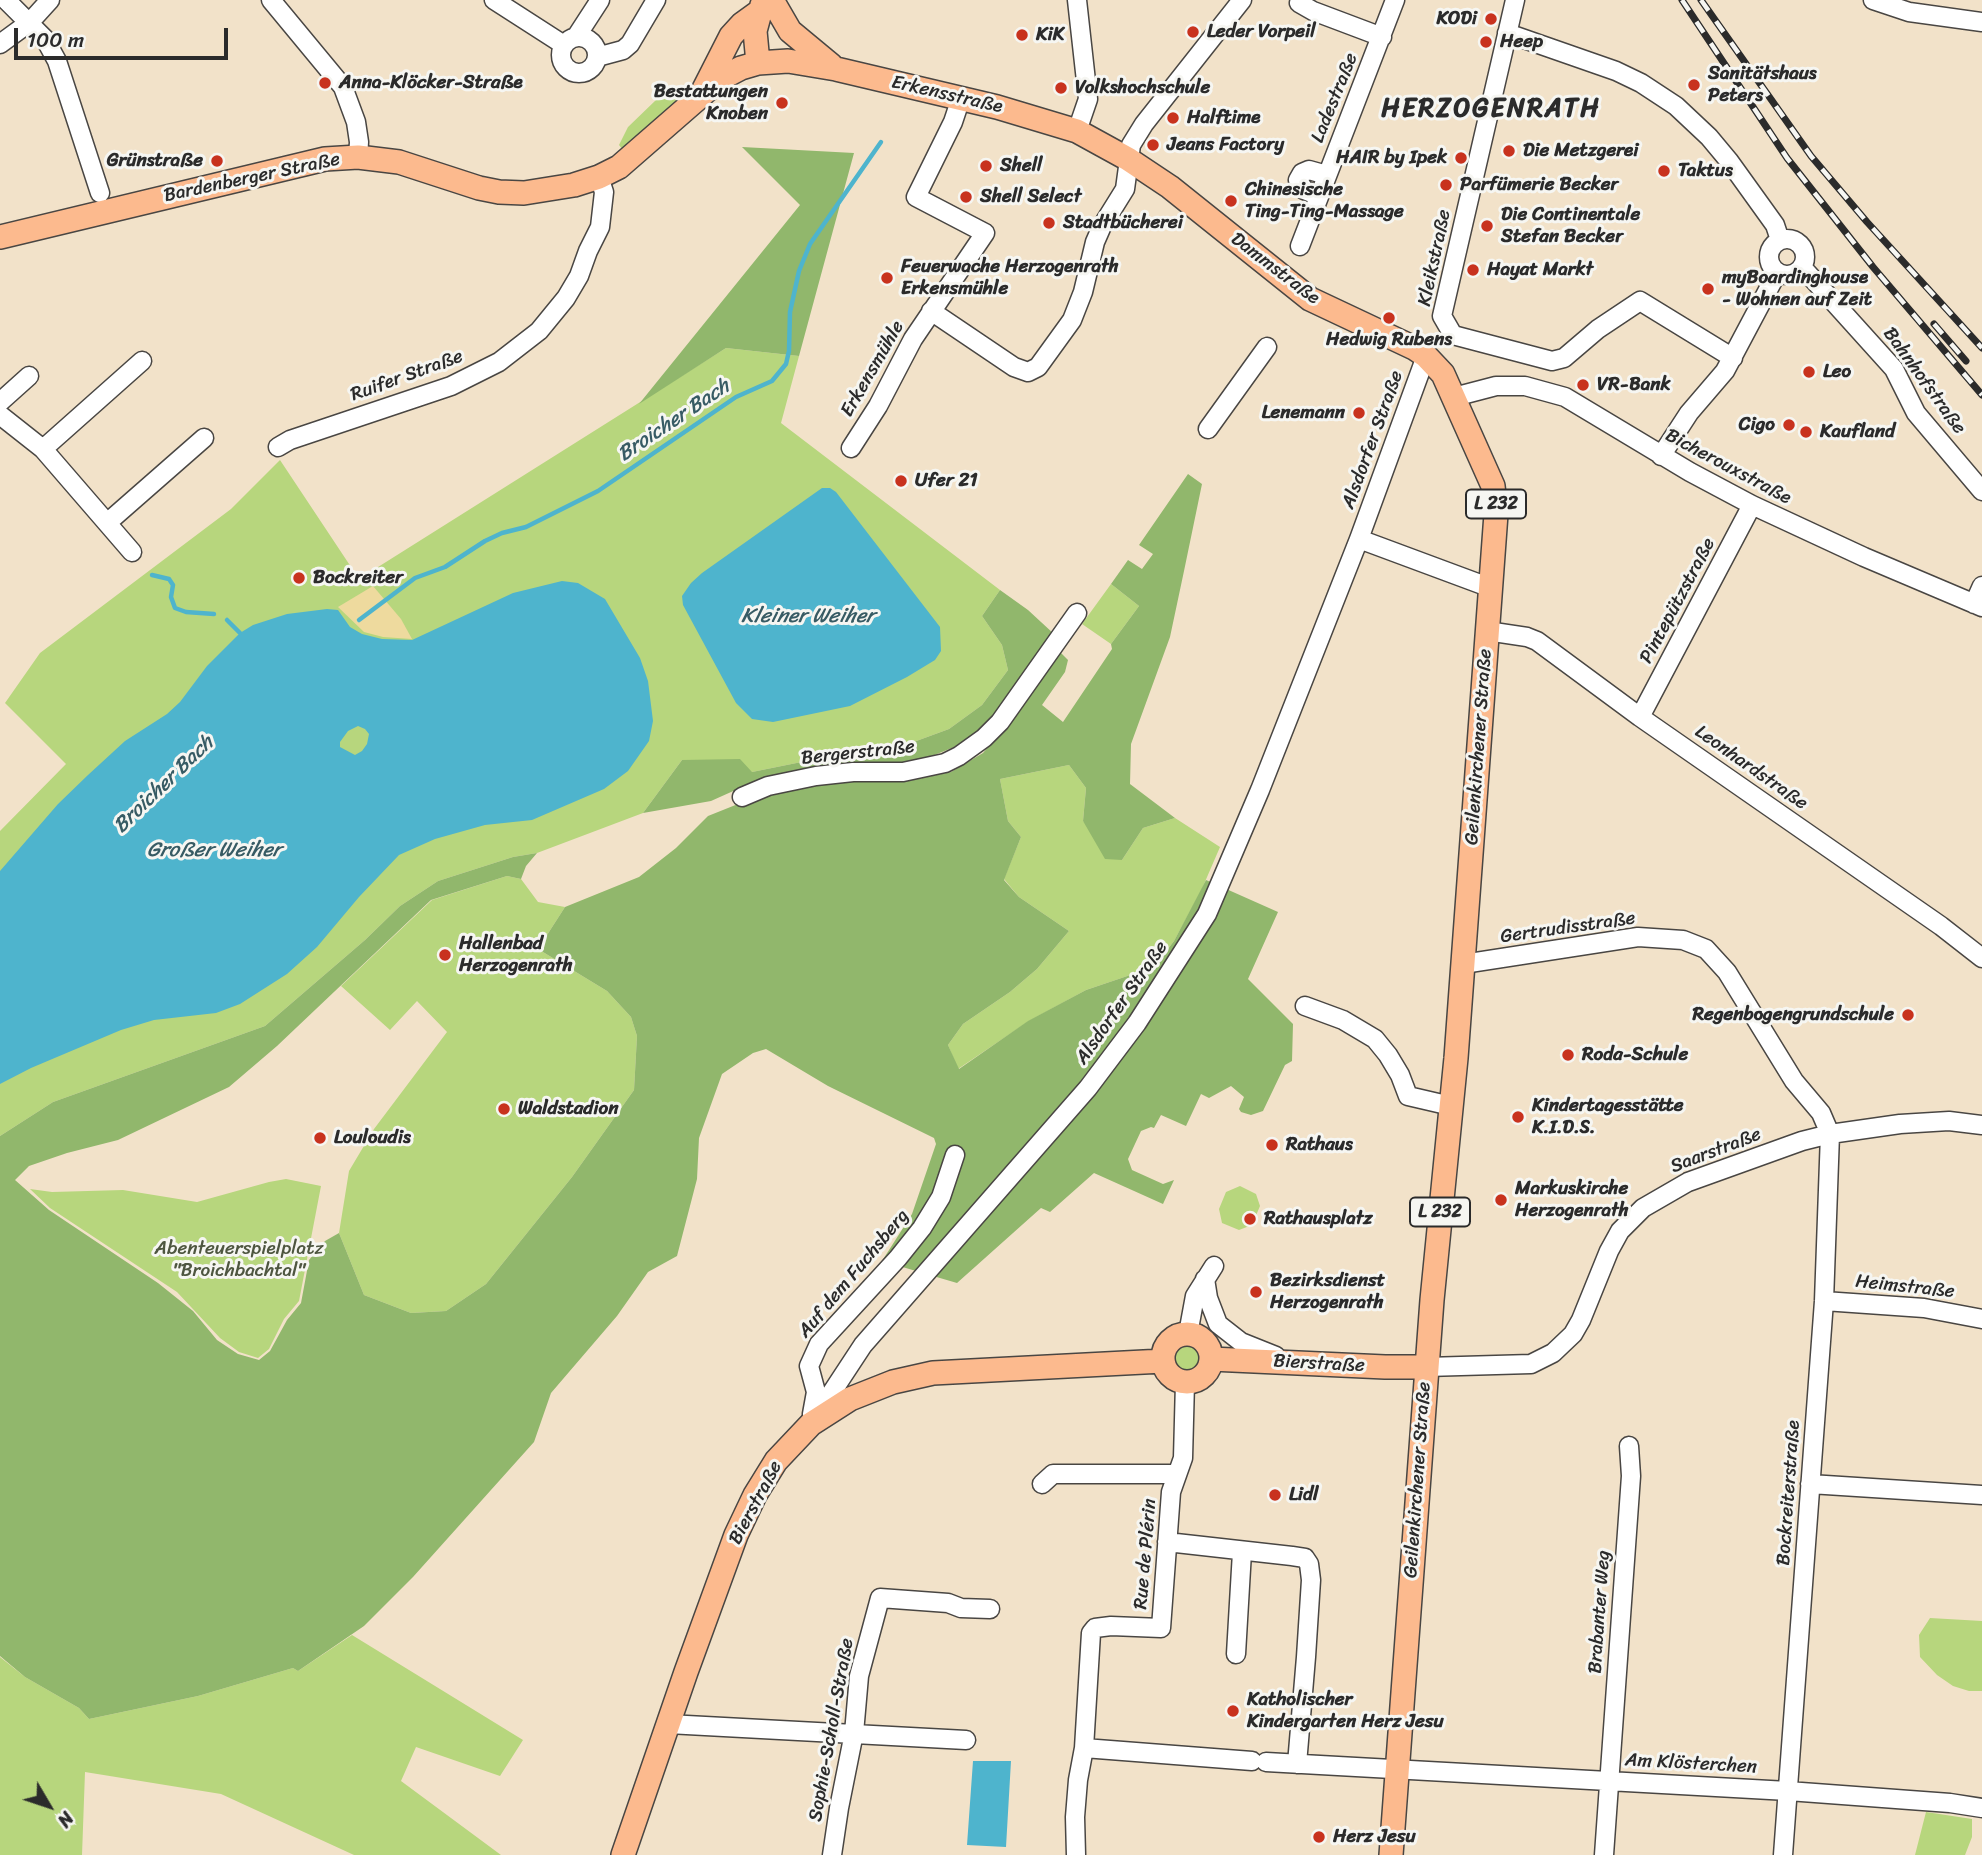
<!DOCTYPE html>
<html>
<head>
<meta charset="utf-8">
<style>
  body { margin:0 }
  #map { position:relative; width:1982px; height:1855px; overflow:hidden; background:#f2e2c9; font-family:Sriracha,sans-serif }
  canvas { display:block }
  .north { position:absolute; left:14px; top:1771px; width:70px; height:70px; -webkit-text-stroke:5px #f6f6f2; paint-order:stroke; rotate:129deg; font-size:19px; font-weight:700; line-height:28px; text-align:center; color:#2b2b2b }
  .north::after { content:''; display:block; margin:auto; width:24px; height:32px; background:#2b2b2b; clip-path:polygon(50% 0,100% 100%,50% 72%,0 100%) }
  .scale { position:absolute; left:14px; top:28px; width:214px; height:32px; box-sizing:border-box; border:4px solid #2b2b2b; border-top:0; padding-left:9px; font-size:21px; line-height:24px; white-space:nowrap; color:#2b2b2b; -webkit-text-stroke:5px #f6f6f2; paint-order:stroke }
</style>
</head>
<body>
<div id="map">
<canvas width="1982" height="1855"></canvas>
<div class="north">N</div>
<div class="scale">100 m</div>
</div>
<script>
const c = document.querySelector('canvas').getContext('2d');
c.lineJoin = 'round';
function paint(path, color) { c.fillStyle = color; c.fill(path, 'evenodd'); }
const toPath = rows => new Path2D(rows.map(r => 'M' + r).join(''));
function strokePath(path, color, width, dash) { c.strokeStyle = color; c.lineWidth = width; c.lineCap = dash ? 'butt' : 'round'; c.setLineDash(dash || []); c.stroke(path); }
function write(font, color, halo, rows, align = 'center') {
  c.font = font + ' Sriracha,sans-serif'; c.lineWidth = 6; c.setLineDash([]); c.textBaseline = 'middle'; c.strokeStyle = halo; c.fillStyle = color; for (const [text, x, y, turn = 0] of rows) {
    c.save(); c.translate(x, y); c.rotate((+turn || 0) * Math.PI / 180); c.textAlign = isNaN(turn) ? turn : align; if (halo) c.strokeText(text, 0, 0); c.fillText(text, 0, 0); c.restore();
  }
}
paint(toPath([
  [683,87,689,90,623,150,619,145,628,127,656,100],
  [726,348,799,356,781,423,1000,590,982,616,1002,645,1008,670,982,705,949,729,900,747,856,751,752,772,682,760,643,813,537,853,513,857,438,881,400,906,365,940,265,1026,53,1102,0,1136,0,831,66,764,5,703,40,653,231,509,280,460,359,579],
  [1111,584,1139,606,1111,644,1082,624],
  [1069,765,1086,788,1083,821,1122,860,1143,828,1175,818,1220,847,1201,891,1174,941,1154,967,1086,990,1029,1021,958,1069,948,1045,963,1024,1010,992,1037,969,1069,931,1019,897,1004,879,1021,837,1008,821,1000,779],
  [507,876,521,879,538,902,565,907,538,949,607,991,631,1017,637,1036,634,1090,572,1177,486,1284,446,1311,411,1313,364,1295,339,1233,349,1171,374,1129,447,1032,417,1001,390,1030,341,986,432,900],
  [286,1179,321,1186,299,1301,284,1319,269,1349,258,1358,239,1352,220,1338,177,1292,50,1208,30,1189,52,1192,123,1190,197,1202,269,1182],
  [1240,1186,1256,1194,1260,1206,1252,1225,1239,1230,1222,1223,1219,1209,1226,1192],
  '1173 1358a13 13 0 1 1 26 0a13 13 0 1 1-26 0Z',
  [1930,1618,1982,1621,1982,1691,1969,1691,1953,1686,1937,1675,1920,1657,1919,1635],
  [352,1635,523,1740,500,1776,416,1747,401,1781,501,1855,354,1855,221,1794,85,1772,82,1855,0,1855,0,1657,25,1677,79,1708,89,1719,198,1696,293,1668,298,1671],
  [1926,1812,1972,1819,1972,1837,1965,1855,1915,1855]
]), '#b7d67d');
paint(toPath([
  [742,147,854,153,799,356,726,348,639,404,800,205],
  [1188,474,1202,484,1184,571,1170,637,1131,744,1130,784,1175,818,1143,828,1122,860,1105,859,1083,821,1086,788,1069,765,1000,779,1008,821,1021,837,1004,880,1019,897,1069,931,1037,969,1010,992,963,1024,948,1045,959,1069,1028,1021,1086,990,1154,967,1174,941,1206,880,1278,912,1248,979,1293,1024,1292,1061,1285,1065,1263,1111,1251,1115,1241,1112,1239,1109,1244,1097,1231,1086,1209,1098,1201,1094,1186,1126,1161,1115,1154,1128,1151,1127,1141,1131,1128,1159,1132,1170,1163,1184,1174,1180,1163,1204,1094,1173,1050,1212,1041,1208,957,1283,882,1261,912,1214,936,1144,934,1138,828,1086,766,1049,753,1053,722,1074,699,1138,697,1179,677,1256,648,1272,617,1316,551,1393,534,1442,413,1577,364,1626,298,1671,293,1668,198,1696,89,1719,79,1708,25,1677,0,1656,0,1136,53,1102,265,1026,365,940,400,906,438,881,513,857,537,853,526,866,521,879,507,876,431,900,277,1046,229,1087,118,1140,67,1153,29,1166,15,1180,49,1210,158,1283,193,1311,217,1340,238,1354,259,1360,270,1351,287,1320,301,1303,309,1260,325,1241,339,1233,364,1295,411,1313,446,1311,486,1284,572,1177,634,1090,637,1036,631,1017,607,991,538,949,565,907,639,877,676,848,708,816,768,792,832,778,908,781,951,772,983,753,1025,704,1060,652,1068,660,1065,672,1042,705,1063,722,1112,649,1111,644,1139,606,1111,584,1128,560,1142,569,1153,554,1139,545],
  [1000,590,1028,610,1054,634,989,726,974,739,927,758,890,765,770,778,740,788,711,801,643,813,682,760,740,759,752,772,856,751,900,747,949,729,982,705,1008,670,1002,645,982,616]
]), '#91b76c');
paint(toPath([
  [373,586,401,619,412,639,383,637,364,632,338,607]
]), '#eeda9e');
paint(toPath([
  [822,488,830,488,836,492,940,627,941,651,935,660,907,677,850,706,773,722,752,719,736,703,683,605,682,596,691,583,702,573],
  [562,581,578,583,605,599,640,658,648,681,653,721,649,741,628,771,604,789,532,820,485,825,435,839,399,855,359,897,317,947,287,974,240,1004,216,1013,154,1020,121,1030,31,1068,0,1084,0,871,58,804,88,775,125,741,167,714,180,702,207,666,240,633,253,625,287,614,327,609,338,610,350,627,362,634,382,639,412,640,513,593],
  [358,726,365,729,369,734,367,744,362,751,355,755,340,747,340,742,348,731],
  [973,1761,1011,1761,1006,1847,967,1845]
]), '#4eb4cd');
strokePath(toPath([
  [152,575,169,579,173,585,171,597,175,608,186,612,214,614],
  [227,620,240,633],
  [359,620,415,578,445,567,485,541,502,533,526,527,598,491,736,397,772,381,786,364,789,351,790,312,799,271,810,244,881,142]
]), '#4eb4cd', 4.5);
const minor = toPath([
  [6,0,45,39,57,61,100,193],
  [271,0,343,87,356,122,359,142,358,157],
  [494,0,564,45],
  [1515,0,1442,316,1453,335,1552,361,1564,358,1598,329,1640,301,1733,358],
  [1873,0,1909,12,1982,22],
  [1299,3,1313,11,1382,37],
  [1507,33,1616,71,1641,83,1676,106,1709,137,1729,161,1775,225,1780,240],
  '561 55a18 18 0 1 1 36 0a18 18 0 1 1-36 0Z',
  [576,37,600,0],
  [0,44,30,22,50,0],
  [597,57,623,50,630,44,656,0],
  [1077,131,1088,99,1077,0],
  [1319,196,1304,190,1298,180,1302,173,1309,170,1327,175],
  '1769 257a18 18 0 1 1 36 0a18 18 0 1 1-36 0Z',
  [1300,246,1395,0],
  [1802,267,1894,369,1916,413,1982,491],
  [931,311,1014,367,1028,372,1038,367,1072,320,1083,292,1095,242,1102,226,1125,189,1131,145,1144,124,1242,0],
  [1454,397,1496,386,1525,386,1565,397,1690,472,1752,505,1864,557,1982,607],
  [0,402,29,376],
  [0,415,43,449,132,552],
  [1208,429,1267,347],
  [278,447,290,440,451,386,499,362,539,331,566,298,579,276,588,251,600,227,604,192,599,177],
  [851,448,878,406,913,339,985,233,916,197,953,122,961,98],
  [43,449,142,361],
  [1661,456,1689,413,1725,371,1777,273],
  [107,523,204,438],
  [1359,539,1491,588],
  [1974,604,1982,586],
  [1487,631,1527,637,1537,641,1640,717,1941,926,1982,958],
  [1640,717,1752,505],
  [742,797,768,786,816,776,853,772,903,772,945,763,959,756,984,738,1000,722,1077,613],
  [1463,964,1638,937,1683,940,1706,949,1727,972,1794,1081,1821,1113,1830,1134,1824,1301,1783,1855],
  [1305,1006,1343,1020,1375,1039,1388,1055,1400,1075,1408,1096,1451,1106],
  [1205,1279,1208,1298,1218,1324,1241,1342,1276,1356],
  [1824,1301,1924,1308,1982,1319],
  [1188,1334,1195,1296,1214,1266],
  [1426,1367,1531,1364,1553,1353,1573,1334,1581,1320,1609,1251,1620,1231,1643,1208,1688,1182,1802,1141,1830,1134,1900,1124,1949,1121,1982,1125],
  [812,1414,816,1392,809,1366,819,1344,898,1258,922,1228,941,1197,955,1155],
  [813,1421,863,1345,1088,1088,1137,1023,1207,914,1260,790,1359,539,1426,356],
  [1042,1484,1053,1474,1176,1474],
  [1810,1484,1982,1495],
  [1167,1542,1292,1556,1305,1558,1309,1564,1311,1580,1306,1657,1297,1764],
  [1236,1654,1242,1552],
  [668,1724,966,1740],
  [1084,1748,1252,1761],
  [1266,1762,1788,1791,1950,1803,1982,1808],
  [832,1855,839,1808,854,1733,859,1676,880,1598,948,1603,961,1608,990,1609],
  [1076,1855,1075,1817,1078,1780,1084,1748,1091,1633,1095,1628,1111,1626,1161,1628,1171,1492,1183,1458,1185,1382],
  [1604,1855,1631,1476,1629,1446]
]);
const major = toPath([
  [772,0,790,31,831,65],
  [758,63,755,31,762,5],
  [704,89,731,36,742,24,760,11],
  [0,237,325,159,358,157,399,162,479,188,499,192,524,193,574,185,599,177,619,167,720,79,741,68,758,63,788,61,836,69,997,107,1077,131,1128,159,1170,187,1310,299,1414,348,1426,356,1443,374,1493,486,1496,514,1456,1058,1432,1300,1391,1855],
  '1163 1358a24 24 0 1 1 48 0a24 24 0 1 1-48 0Z',
  [1211,1359,1385,1367,1426,1367],
  [623,1855,686,1672,736,1535,755,1495,776,1461,811,1424,850,1399,893,1382,933,1373,1163,1361]
]);
strokePath(minor, '#494643', 21);
strokePath(major, '#494643', 26);
strokePath(minor, '#fff', 18);
strokePath(major, '#fcba8e', 23);
const rail = toPath([
  [1682,0,1787,158,1873,267,1982,395],
  [1701,0,1811,156,1867,222,1982,348],
  [1934,324,1966,361]
]);
strokePath(rail, '#2b2b2b', 7);
strokePath(rail, '#f6f6f2', 4.5, [13]);
for (const [x, y, r, color] of [
  [1491,19,7,"#c8321e"],
  [1193,32,7,"#c8321e"],
  [1022,35,7,"#c8321e"],
  [1486,42,7,"#c8321e"],
  [325,83,7,"#c8321e"],
  [1694,85,7,"#c8321e"],
  [1061,88,7,"#c8321e"],
  [782,103,7,"#c8321e"],
  [1173,118,7,"#c8321e"],
  [1153,145,7,"#c8321e"],
  [1509,151,7,"#c8321e"],
  [1461,158,7,"#c8321e"],
  [217,161,7,"#c8321e"],
  [986,166,7,"#c8321e"],
  [1664,171,7,"#c8321e"],
  [1446,185,7,"#c8321e"],
  [966,197,7,"#c8321e"],
  [1231,201,7,"#c8321e"],
  [1049,223,7,"#c8321e"],
  [1487,226,7,"#c8321e"],
  [1473,270,7,"#c8321e"],
  [887,278,7,"#c8321e"],
  [1708,289,7,"#c8321e"],
  [1389,318,7,"#c8321e"],
  [1809,372,7,"#c8321e"],
  [1583,385,7,"#c8321e"],
  [1359,413,7,"#c8321e"],
  [1789,425,7,"#c8321e"],
  [1806,432,7,"#c8321e"],
  [901,481,7,"#c8321e"],
  [299,578,7,"#c8321e"],
  [445,955,7,"#c8321e"],
  [1908,1015,7,"#c8321e"],
  [1568,1055,7,"#c8321e"],
  [504,1109,7,"#c8321e"],
  [1518,1117,7,"#c8321e"],
  [320,1138,7,"#c8321e"],
  [1272,1145,7,"#c8321e"],
  [1501,1200,7,"#c8321e"],
  [1250,1219,7,"#c8321e"],
  [1256,1292,7,"#c8321e"],
  [1275,1495,7,"#c8321e"],
  [1233,1711,7,"#c8321e"],
  [1319,1837,7,"#c8321e"]
]) { const dot = new Path2D(); dot.arc(x, y, r, 0, 2 * Math.PI); c.fillStyle = color; c.fill(dot); strokePath(dot, '#f6f6f2', 2.5); }
for (const [x, y, w] of [
  [1496,504,60],
  [1440,1212,60]
]) { const box = new Path2D(); box.roundRect(x - w / 2, y - 14.5, w, 29, 5); c.fillStyle = '#f6f6f2'; c.fill(box); strokePath(box, '#2b2b2b', 2); }
write('bold 18px', '#2b2b2b', null, [
  ["L 232",1496,504],
  ["L 232",1440,1212]
]);
write('bold 19px', '#2b2b2b', '#f6f6f2', [
  ["KODi",1477,19,"right"],
  ["Leder Vorpeil",1207,32],
  ["KiK",1036,35],
  ["Heep",1500,42],
  ["Sanitätshaus",1708,74],
  ["Peters",1708,96],
  ["Anna-Klöcker-Straße",339,83],
  ["Volkshochschule",1075,88],
  ["Bestattungen",768,92,"right"],
  ["Knoben",768,114,"right"],
  ["Halftime",1187,118],
  ["Jeans Factory",1167,145],
  ["Die Metzgerei",1523,151],
  ["HAIR by Ipek",1447,158,"right"],
  ["Grünstraße",203,161,"right"],
  ["Shell",1000,166],
  ["Taktus",1678,171],
  ["Parfümerie Becker",1460,185],
  ["Chinesische",1245,190],
  ["Ting-Ting-Massage",1245,212],
  ["Shell Select",980,197],
  ["Die Continentale",1501,215],
  ["Stefan Becker",1501,237],
  ["Stadtbücherei",1063,223],
  ["Feuerwache Herzogenrath",901,267],
  ["Erkensmühle",901,289],
  ["Hayat Markt",1487,270],
  ["myBoardinghouse",1722,278],
  ["- Wohnen auf Zeit",1722,300],
  ["Hedwig Rubens",1389,340,"center"],
  ["Leo",1823,372],
  ["VR-Bank",1597,385],
  ["Lenemann",1345,413,"right"],
  ["Cigo",1775,425,"right"],
  ["Kaufland",1820,432],
  ["Ufer 21",915,481],
  ["Bockreiter",313,578],
  ["Hallenbad",459,944],
  ["Herzogenrath",459,966],
  ["Regenbogengrundschule",1894,1015,"right"],
  ["Roda-Schule",1582,1055],
  ["Kindertagesstätte",1532,1106],
  ["K.I.D.S.",1532,1128],
  ["Waldstadion",518,1109],
  ["Louloudis",334,1138],
  ["Rathaus",1286,1145],
  ["Markuskirche",1515,1189],
  ["Herzogenrath",1515,1211],
  ["Rathausplatz",1264,1219],
  ["Bezirksdienst",1270,1281],
  ["Herzogenrath",1270,1303],
  ["Lidl",1289,1495],
  ["Katholischer",1247,1700],
  ["Kindergarten Herz Jesu",1247,1722],
  ["Herz Jesu",1333,1837]
], 'left');
write('19px', '#2b2b2b', '#f6f6f2', [
  ["Erkensstraße",947,95,13],
  ["Ladestraße",1335,98,-68],
  ["Bardenberger Straße",252,178,-12],
  ["Kleikstraße",1435,258,-78],
  ["Dammstraße",1275,269,37],
  ["Erkensmühle",873,369,-60],
  ["Ruifer Straße",407,376,-20],
  ["Bahnhofstraße",1924,381,54],
  ["Alsdorfer Straße",1373,440,-70],
  ["Bicherouxstraße",1728,467,28],
  ["Pintepützstraße",1678,601,-62],
  ["Geilenkirchener Straße",1479,747,-86],
  ["Bergerstraße",858,753,-6],
  ["Leonhardstraße",1751,768,35],
  ["Gertrudisstraße",1568,928,-8],
  ["Alsdorfer Straße",1122,1003,-55],
  ["Saarstraße",1716,1151,-21],
  ["Auf dem Fuchsberg",854,1274,-50],
  ["Heimstraße",1905,1287,6],
  ["Bierstraße",1319,1364,3],
  ["Geilenkirchener Straße",1418,1480,-86],
  ["Bockreiterstraße",1789,1493,-86],
  ["Bierstraße",756,1503,-62],
  ["Rue de Plérin",1146,1554,-85],
  ["Brabanter Weg",1600,1612,-86],
  ["Sophie-Scholl-Straße",832,1730,-80],
  ["Am Klösterchen",1691,1764,3]
]);
write('19px', '#4e5640', '#f6f6f2', [
  ["Abenteuerspielplatz",239,1249],
  ["\"Broichbachtal\"",239,1271]
]);
write('italic 21px', '#375b64', '#f6f6f2', [
  ["Broicher Bach",674,421,-34],
  ["Kleiner Weiher",808,617],
  ["Broicher Bach",164,785,-44],
  ["Großer Weiher",214,851]
]);
c.letterSpacing = '2px';
write('bold 26px', '#2b2b2b', '#f6f6f2', [
  ["HERZOGENRATH",1491,109]
]);
c.letterSpacing = '0px';
</script>
</body>
</html>
